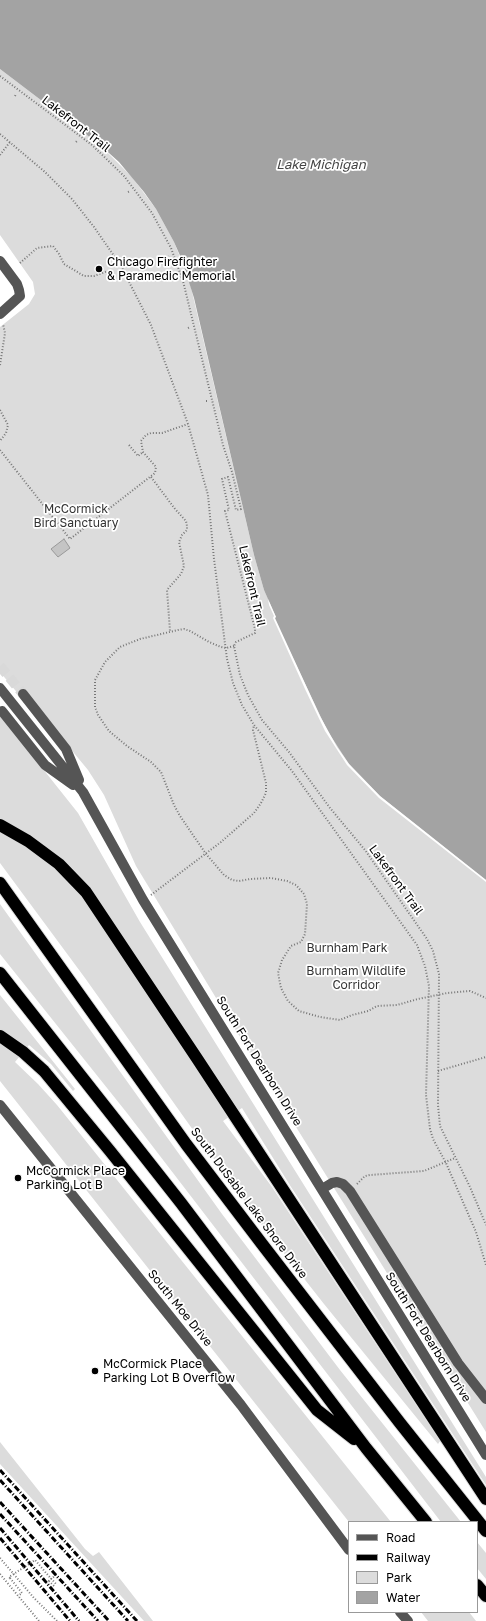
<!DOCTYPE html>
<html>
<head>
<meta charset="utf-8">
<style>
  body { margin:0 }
  #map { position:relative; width:486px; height:1621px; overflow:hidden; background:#fff; font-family:"Golos Text",sans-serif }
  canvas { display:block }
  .legend { position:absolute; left:348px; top:1521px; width:130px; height:92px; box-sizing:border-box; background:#fff; border:1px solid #999; margin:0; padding:5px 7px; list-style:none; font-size:12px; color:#000 }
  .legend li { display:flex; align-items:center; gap:8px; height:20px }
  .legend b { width:20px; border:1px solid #999 }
</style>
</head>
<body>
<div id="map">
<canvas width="486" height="1621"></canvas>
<ul class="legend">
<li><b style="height:5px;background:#555"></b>Road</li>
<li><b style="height:5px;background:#000"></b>Railway</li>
<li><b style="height:11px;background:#dcdcdc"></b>Park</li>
<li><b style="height:11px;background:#a3a3a3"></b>Water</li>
</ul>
</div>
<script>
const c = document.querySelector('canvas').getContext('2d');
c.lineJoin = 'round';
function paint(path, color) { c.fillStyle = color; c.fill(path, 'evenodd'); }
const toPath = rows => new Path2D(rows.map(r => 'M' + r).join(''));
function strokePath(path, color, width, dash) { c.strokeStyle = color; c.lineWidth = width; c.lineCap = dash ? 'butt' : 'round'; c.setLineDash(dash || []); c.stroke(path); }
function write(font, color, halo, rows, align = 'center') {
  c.font = font + ' "Golos Text",sans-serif'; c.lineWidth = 3.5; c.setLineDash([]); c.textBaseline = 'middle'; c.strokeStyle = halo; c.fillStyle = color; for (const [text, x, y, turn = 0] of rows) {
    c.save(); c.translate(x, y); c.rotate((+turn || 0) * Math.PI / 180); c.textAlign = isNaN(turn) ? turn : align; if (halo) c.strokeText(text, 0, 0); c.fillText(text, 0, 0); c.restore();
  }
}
paint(toPath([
  [0,69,100,145,132,177,156,209,174,242,189,279,254,555,264,590,349,764,486,880,486,1432,230,1021,150,889,136,866,104,795,88,770,69,747,20,696,0,672,0,327,29,304,35,294,33,282,0,235],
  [0,715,78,813,140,922,486,1477,486,1485,291,1187,242,1108,223,1121,272,1187,440,1441,438,1444,324,1304,258,1220,198,1137,85,978,0,863],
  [0,904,222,1214,340,1370,461,1522,441,1522,127,1113,0,954],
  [0,995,75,1089,73,1091,51,1064,29,1045,15,1062,38,1084,57,1105,391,1522,349,1522,0,1081],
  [0,1442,85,1549,93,1556,99,1552,153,1621,144,1621,0,1464],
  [477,1542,486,1553,486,1579,477,1568],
  [421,1612,469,1612,476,1621,428,1621]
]), '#dcdcdc');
paint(toPath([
  [0,0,486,0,486,880,380,796,349,764,327,730,274,618,276,617,264,590,254,555,194,298,182,260,174,242,156,209,144,192,119,162,100,145,0,69]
]), '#a3a3a3');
paint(toPath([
  [268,599,276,617,275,618,320,716,337,747,349,764,380,796,486,880,486,882,379,798,347,765,325,731,305,689,273,618,274,616,269,605]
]), '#fff');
const building = toPath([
  [64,539,70,548,58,557,51,549,64,539]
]);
paint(building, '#c4c4c4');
strokePath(building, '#999', 1);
strokePath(toPath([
  [0,666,23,694]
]), '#d9d9d9', 10, [10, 5]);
const highway = toPath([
  [0,825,28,841,59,864,86,892,198,1060,486,1499],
  [0,883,186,1144,262,1244,400,1423,486,1531],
  [0,973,181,1203,366,1448,426,1522],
  [0,1036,23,1052,44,1071,110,1151,317,1410,354,1439],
  [477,1585,486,1596]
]);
strokePath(highway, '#dbdbdb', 14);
strokePath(toPath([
  [0,76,92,145,124,176,152,213,171,248,183,281,223,445,232,472,241,509,236,510,228,477,222,479,229,510,225,511,255,629,255,633,236,642,234,646,240,675,248,695,262,720,289,752,330,808,365,850,427,939,433,951,439,974,438,1105,440,1126,470,1187,486,1225],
  [15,96,16,94],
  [0,134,45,172,72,199,94,227,121,266,151,325,188,424,208,495,214,559,227,659,233,683,242,705,254,725,292,771,417,945,425,966,429,986,426,1095,430,1129,433,1139,446,1163,476,1232,486,1265],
  [76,142,78,140],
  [0,155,10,142],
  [128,192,130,191],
  [166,257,169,256],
  [20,263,37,248,53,246,59,254,64,264,84,276,94,276,108,271],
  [188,328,190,327],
  [0,365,5,333,3,324],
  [206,401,207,401],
  [0,410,8,425,6,433,0,441],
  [129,445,138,456,143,452],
  [0,450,70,539,155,473,156,467,143,452,141,441,146,435,151,433,162,433,188,424],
  [151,477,175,509,186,521,187,526,187,530,182,535,179,542,184,566,181,574,167,590,170,631],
  [234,646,226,648,221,647,209,642,190,631,184,629,178,630,140,639,120,647,105,662,95,680,95,707,98,715,109,731,127,746,151,762,161,772,174,805,180,816,206,854,224,875,232,880,239,881,250,879,271,878,287,881,296,885,304,894,307,904,305,934,301,942,291,946,282,960,278,973,281,988,288,1001,299,1011,320,1017,340,1020,352,1015,368,1011,377,1006,397,1005,418,999,447,993,470,991,486,998],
  [151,895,221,842,254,813,261,803,266,793,266,783,253,730,254,725],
  [438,1071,486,1057],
  [357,1184,365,1176,370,1175,424,1171,455,1158],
  [0,1558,34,1598,57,1621],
  [0,1574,39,1621],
  [47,1574,56,1584],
  [10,1578,22,1593,18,1596],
  [49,1581,54,1586],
  [46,1583,56,1575]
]), '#777', 2, [1, 2]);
strokePath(toPath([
  [0,261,17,284,19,290,20,296,0,314],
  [0,688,83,792,143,900,486,1455],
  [23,694,66,749,79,780],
  [2,711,45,765,73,785],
  [0,1105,241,1405,349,1550],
  [322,1189,332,1183,337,1182,343,1184,350,1191,458,1363,486,1399],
  [400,1612,408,1621]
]), '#555', 10);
strokePath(highway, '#000', 12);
strokePath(toPath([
  [0,1470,137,1621],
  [0,1480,128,1621],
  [0,1502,109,1621],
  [0,1514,98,1621],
  [0,1528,79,1621],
  [0,1538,70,1621]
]), '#000', 3, [6, 2, 1, 2]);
strokePath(toPath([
  [10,1578,9,1577,35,1560,47,1574]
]), '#777', 2, [1, 2]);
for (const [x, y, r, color] of [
  [99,269,4,"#000"],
  [18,1178,4,"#000"],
  [95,1371,4,"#000"]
]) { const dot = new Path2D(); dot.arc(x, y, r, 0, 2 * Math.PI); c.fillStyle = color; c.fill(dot); strokePath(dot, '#fff', 1.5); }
write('12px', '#000', '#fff', [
  ["Lakefront Trail",76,124,38],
  ["Lakefront Trail",252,586,77],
  ["Lakefront Trail",396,880,54],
  ["South Fort Dearborn Drive",259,1061,58],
  ["South DuSable Lake Shore Drive",249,1203,53],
  ["South Moe Drive",180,1308,51],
  ["South Fort Dearborn Drive",428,1337,58]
]);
write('12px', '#000', '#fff', [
  ["Chicago Firefighter",107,262],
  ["& Paramedic Memorial",107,276],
  ["McCormick Place",26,1171],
  ["Parking Lot B",26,1185],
  ["McCormick Place",103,1364],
  ["Parking Lot B Overflow",103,1378]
], 'left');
write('12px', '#333', '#fff', [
  ["McCormick",76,509],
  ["Bird Sanctuary",76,523],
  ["Burnham Park",347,948],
  ["Burnham Wildlife",356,971],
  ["Corridor",356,985]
]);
write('italic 13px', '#444', '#fff', [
  ["Lake Michigan",321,165]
]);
</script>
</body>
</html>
